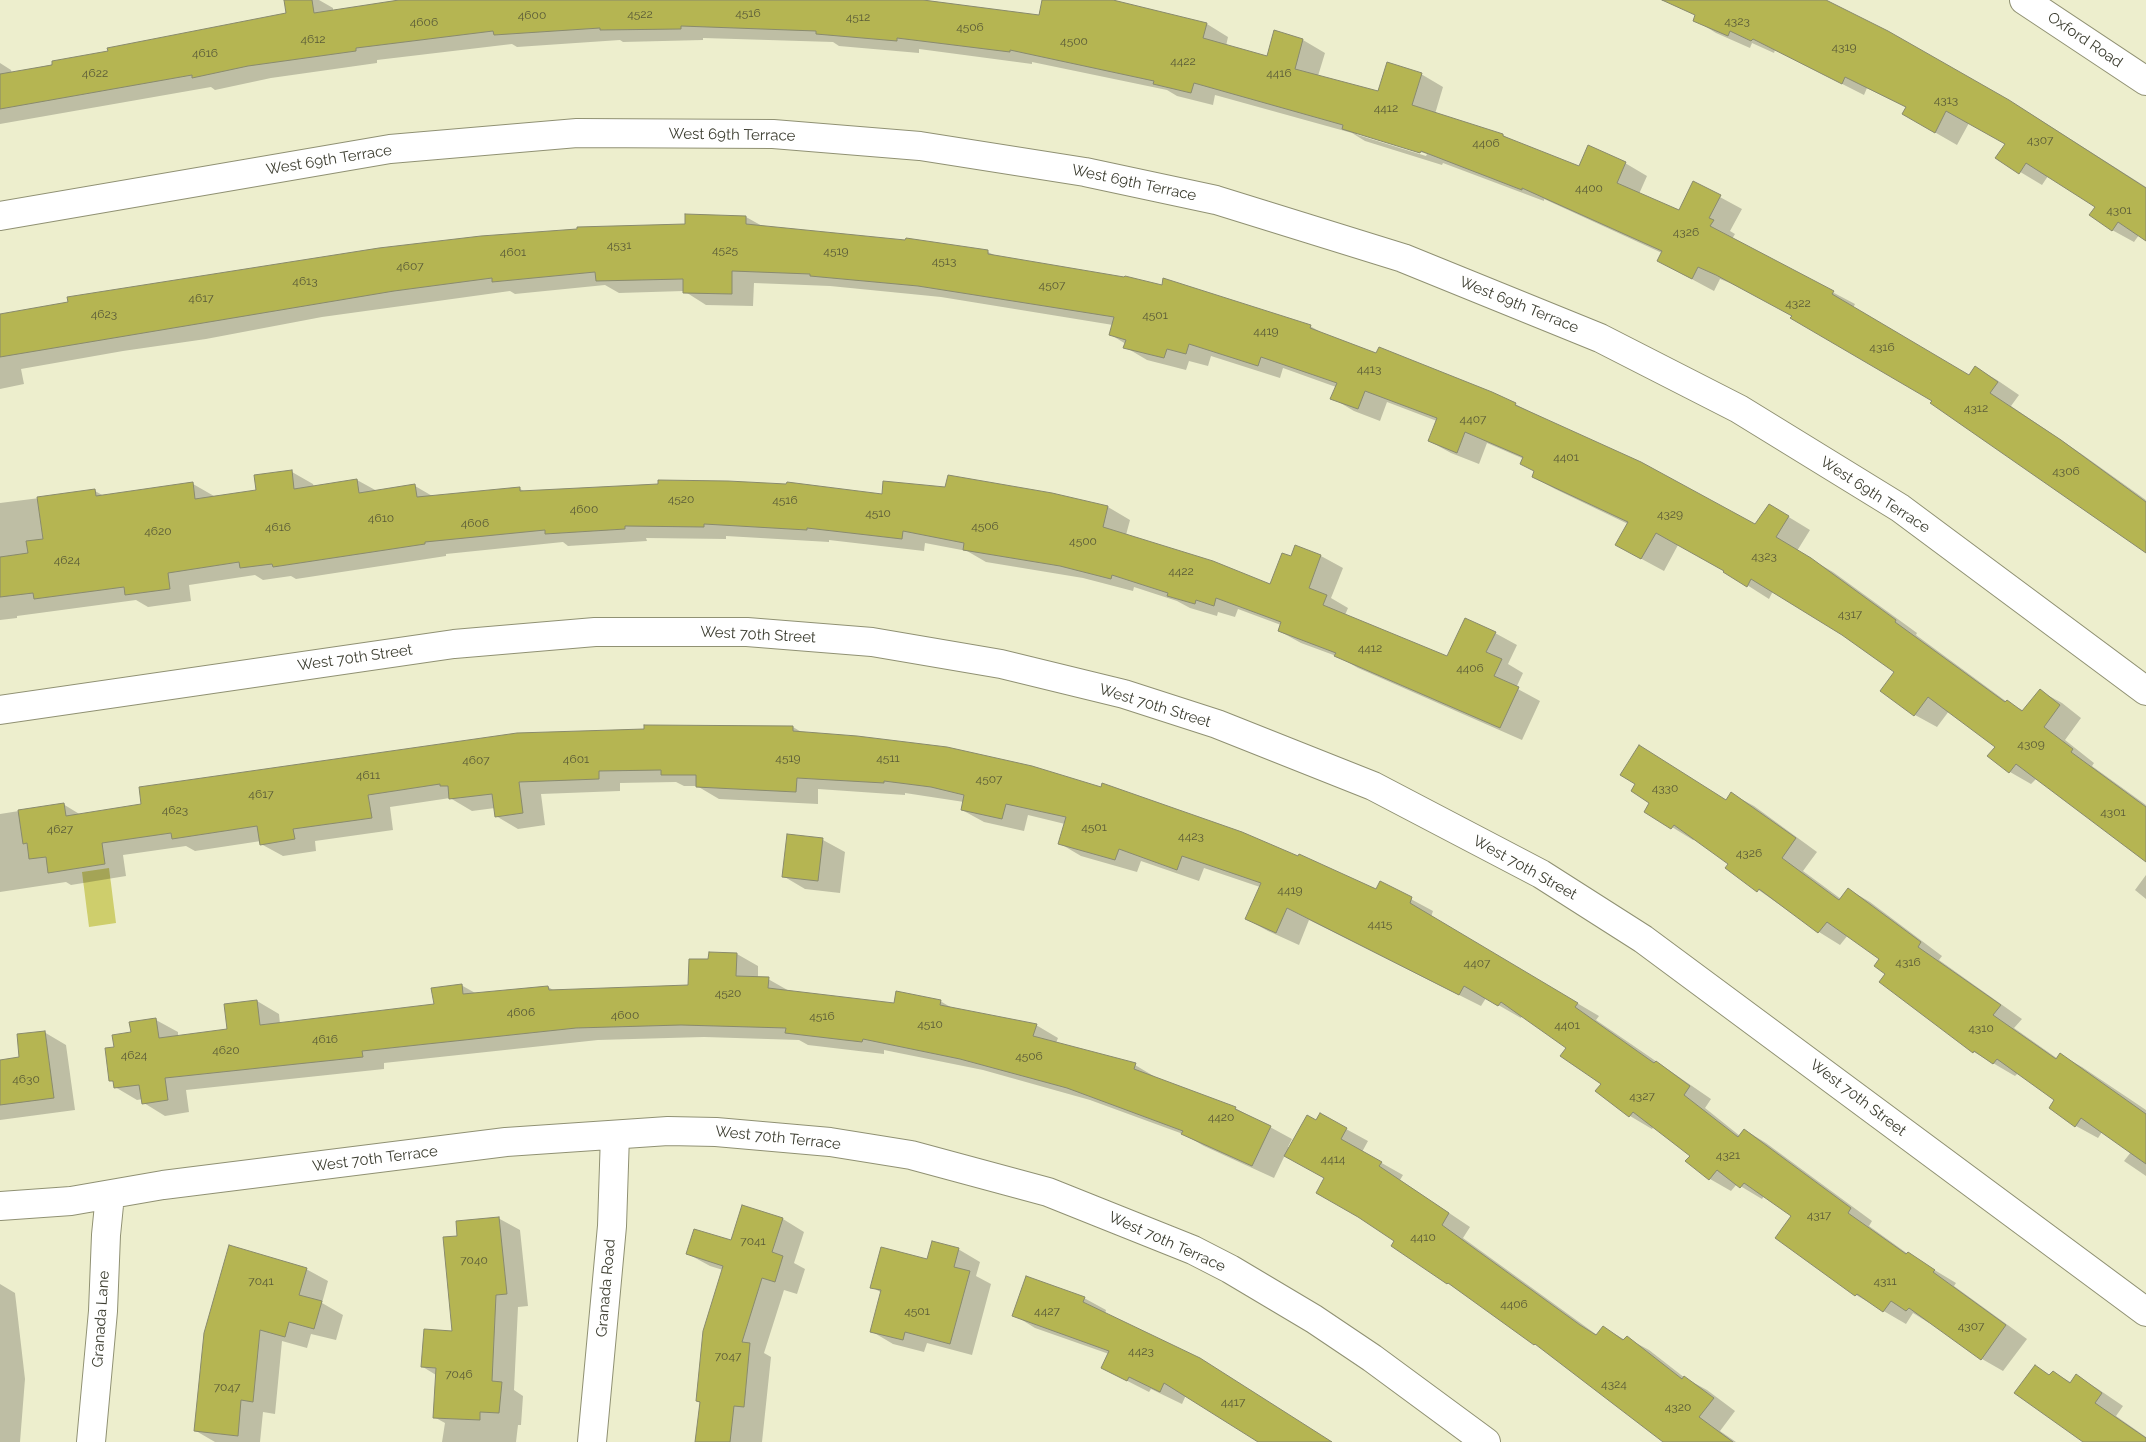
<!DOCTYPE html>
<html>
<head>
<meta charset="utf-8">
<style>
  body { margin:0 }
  canvas { display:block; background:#edeecd }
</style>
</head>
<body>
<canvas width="2146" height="1442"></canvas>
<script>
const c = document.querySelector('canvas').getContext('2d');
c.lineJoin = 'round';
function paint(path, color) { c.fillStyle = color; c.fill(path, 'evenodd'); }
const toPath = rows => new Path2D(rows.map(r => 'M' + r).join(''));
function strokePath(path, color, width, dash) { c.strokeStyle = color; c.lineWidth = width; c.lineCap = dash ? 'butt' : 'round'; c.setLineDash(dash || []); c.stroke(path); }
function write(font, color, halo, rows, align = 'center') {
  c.font = font + ' Raleway,sans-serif'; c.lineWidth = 4; c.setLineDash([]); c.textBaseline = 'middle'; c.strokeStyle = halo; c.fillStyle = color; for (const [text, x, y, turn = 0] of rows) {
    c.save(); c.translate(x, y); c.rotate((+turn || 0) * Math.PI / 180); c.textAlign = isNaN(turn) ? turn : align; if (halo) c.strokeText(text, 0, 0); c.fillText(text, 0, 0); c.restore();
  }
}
paint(toPath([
  [109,868,116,923,89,927,82,872]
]), '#cece6c');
paint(toPath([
  [285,0,319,0,333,8,333,11,401,0,923,0,1040,16,1058,0,1095,0,1207,24,1228,37,1226,46,1268,57,1275,32,1303,40,1325,53,1318,76,1379,93,1421,74,1443,87,1435,114,1503,135,1513,141,1580,167,1625,163,1647,176,1639,194,1679,212,1694,183,1742,209,1730,231,1735,234,1732,239,1855,304,1853,308,1969,376,1975,367,1997,380,2019,395,2011,406,2083,455,2146,500,2146,552,1933,401,1793,316,1740,287,1720,279,1714,291,1658,261,1662,253,1544,199,1544,201,1443,163,1442,165,1365,141,1352,133,1215,95,1213,105,1177,96,1167,90,1032,62,1032,64,919,49,919,53,839,46,833,42,703,38,703,40,623,42,620,40,517,47,512,44,377,60,377,63,271,78,215,90,211,87,0,124,0,63,11,70,12,73,287,14],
  [1353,131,1427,154,1426,156,1358,135],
  [1704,0,1821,0,1887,32,2031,114,2146,187,2146,240,2139,235,2134,242,2112,230,2097,206,2048,176,2042,185,1997,158,2006,144,1969,123,1957,145,1903,114,1907,108,1867,88,1864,95,1775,50,1774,53,1752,43,1750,48,1716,33,1695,20],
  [687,216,746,217,764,227,906,241,907,239,988,252,996,256,1310,326,1324,334,1515,404,1756,526,1769,505,1810,530,1797,551,1833,572,1917,633,1916,635,2007,702,2024,711,2040,691,2062,703,2081,718,2065,740,2094,763,2092,766,2146,805,2146,860,2037,778,2031,784,2010,772,1996,746,1949,711,1937,727,1915,715,1882,691,1896,671,1842,634,1773,591,1769,599,1725,571,1678,545,1664,571,1638,557,1628,524,1555,489,1533,477,1536,471,1524,459,1487,443,1479,464,1451,453,1429,441,1437,421,1387,402,1380,421,1354,411,1332,398,1336,387,1283,368,1280,378,1211,356,1208,366,1189,361,1186,370,1147,360,1125,347,1126,344,1111,335,1113,325,941,297,830,286,754,283,753,306,706,305,684,291,619,293,605,285,515,294,510,291,322,317,206,339,123,351,21,369,24,384,0,389,0,316,686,225],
  [292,472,313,484,314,487,357,480,377,491,415,486,434,497,520,489,526,492,883,495,946,489,1051,494,1108,507,1130,520,1126,535,1271,586,1292,558,1296,547,1321,556,1343,568,1331,598,1348,608,1345,615,1448,658,1495,633,1517,645,1508,664,1523,673,1516,688,1540,701,1522,740,1358,668,1339,657,1301,643,1279,631,1281,625,1238,609,1235,617,1218,612,1217,616,1190,608,1177,601,1134,587,1133,591,1083,578,986,562,967,551,925,543,924,551,829,540,829,542,726,536,726,539,646,538,647,541,568,546,563,542,446,554,446,556,296,579,291,576,263,580,255,575,189,585,191,601,148,607,136,600,17,616,17,618,0,620,0,503,95,491,104,496,193,484,214,496,258,491],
  [645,726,793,727,803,733,1377,891,1381,883,1433,911,1431,917,1599,1016,1596,1020,1711,1099,1705,1108,1740,1136,1745,1130,1766,1143,1872,1221,1869,1226,1908,1254,1956,1283,1954,1286,2027,1339,2003,1371,1982,1359,1930,1321,1929,1323,1913,1313,1906,1324,1856,1295,1793,1216,1764,1196,1762,1199,1737,1184,1731,1191,1710,1179,1692,1155,1654,1126,1652,1129,1630,1116,1597,1091,1602,1083,1568,1048,1522,1016,1521,1018,1486,998,1481,1006,1309,920,1299,945,1268,931,1246,919,1260,887,1204,868,1199,881,1141,861,1137,872,1081,856,1059,843,1065,824,1028,815,1024,831,984,822,962,810,964,802,905,793,905,795,818,789,818,804,719,799,697,786,684,786,676,782,620,783,620,791,541,794,545,825,518,829,496,816,495,808,472,811,450,798,390,807,393,830,315,841,316,851,283,856,261,844,261,841,195,851,186,846,123,855,126,876,71,885,66,882,0,892,0,814,63,804,81,815,645,730],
  [1732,794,1754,806,1817,852,1803,871,1841,899,1848,889,1870,902,1942,956,1939,960,2022,1019,2014,1028,2058,1059,2061,1055,2082,1067,2146,1110,2146,1176,2124,1161,2131,1152,2102,1132,2098,1138,2076,1126,2056,1099,2018,1073,2015,1076,1974,1052,1881,982,1887,973,1881,959,1848,935,1840,945,1819,932,1727,868,1730,864,1695,839,1693,840,1646,811,1727,801],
  [788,835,823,840,845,852,840,893,805,889,783,876],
  [2146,875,2146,899,2135,890],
  [737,954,758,966,758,978,768,979,791,992,894,1004,940,1001,954,1009,1036,1025,1058,1038,1056,1043,1135,1065,1157,1078,1235,1108,1292,1139,1288,1147,1290,1148,1317,1122,1346,1129,1368,1141,1362,1152,1403,1175,1400,1180,1470,1227,1463,1238,1597,1335,1603,1327,1625,1340,1627,1338,1649,1350,1685,1378,1707,1390,1735,1411,1720,1431,1736,1442,1665,1442,1547,1351,1448,1283,1396,1241,1326,1178,1285,1155,1274,1178,1204,1146,1183,1134,1090,1100,983,1070,884,1050,884,1054,808,1045,799,1040,704,1037,598,1040,384,1063,384,1069,186,1090,189,1112,165,1116,144,1103,143,1099,137,1100,115,1087,114,1082,111,1080,115,1048,132,1033,156,1020,178,1032,178,1037,228,1030,257,1001,279,1014,280,1024,435,1006,461,985,477,994,548,987,555,991,689,986,709,960],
  [44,1032,66,1045,75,1110,0,1120,0,1062,21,1058],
  [743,1207,783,1219,804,1232,794,1263,805,1269,797,1294,784,1290,764,1353,771,1357,762,1442,696,1442,701,1403,697,1401,723,1270,710,1266,688,1254,732,1242],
  [498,1218,520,1230,528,1306,518,1307,514,1390,523,1396,521,1425,518,1425,516,1442,442,1442,445,1423,434,1417,436,1375,423,1367,454,1332,459,1237],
  [958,1249,980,1262,976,1276,991,1284,972,1355,927,1343,924,1352,893,1344,871,1331,882,1293,872,1287],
  [306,1269,328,1281,322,1303,343,1315,336,1340,311,1334,307,1348,282,1341,275,1414,263,1412,260,1442,215,1442,196,1431,205,1333],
  [0,1284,15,1293,25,1379,20,1442,0,1442],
  [1084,1298,1106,1310,1105,1314,1331,1442,1260,1442,1186,1395,1182,1404,1151,1389,1149,1392,1102,1368,1109,1354,1035,1328,1014,1315],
  [2035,1366,2051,1376,2053,1372,2072,1383,2077,1376,2098,1389,2123,1406,2116,1416,2146,1437,2146,1442,2086,1442]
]), '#0003');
const building = toPath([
  [284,0,312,0,314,13,399,0,923,0,1039,15,1042,0,1113,0,1207,23,1203,38,1267,56,1274,30,1303,39,1295,69,1378,91,1387,62,1422,73,1412,105,1503,134,1503,136,1579,166,1588,145,1626,162,1617,183,1679,210,1693,181,1721,195,1709,218,1714,220,1710,226,1834,291,1832,294,1969,375,1975,366,1998,382,1990,393,2061,440,2146,502,2146,553,1930,403,1932,401,1790,318,1792,316,1716,275,1698,267,1692,279,1657,261,1662,251,1522,188,1522,190,1421,151,1420,153,1342,129,1343,125,1194,83,1191,93,1153,84,1154,81,1010,50,1010,52,897,38,897,41,816,34,816,31,681,26,681,29,600,30,600,28,494,35,493,31,356,48,356,51,248,66,192,78,192,75,0,109,0,74,52,65,52,61,108,51,107,48,286,13,284,0],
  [1662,0,1826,0,1888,31,2009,100,2146,188,2146,241,2118,222,2112,231,2089,215,2095,207,2026,163,2019,174,1995,158,2005,144,1946,111,1935,133,1902,114,1906,107,1845,77,1842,84,1753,39,1751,41,1730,31,1728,36,1693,21,1695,15,1662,0],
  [685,214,746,216,746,224,905,240,906,238,988,250,988,254,1124,277,1125,276,1162,285,1163,278,1311,325,1310,328,1376,353,1379,347,1492,392,1516,403,1515,405,1641,462,1755,524,1769,504,1789,516,1776,537,1811,558,1896,620,1895,622,2005,702,2007,700,2022,711,2040,689,2060,705,2044,727,2073,749,2071,752,2146,807,2146,862,2016,764,2009,773,1987,756,1995,747,1928,697,1914,716,1880,691,1894,672,1842,635,1751,579,1747,587,1723,572,1724,571,1656,533,1641,559,1615,545,1628,522,1532,477,1534,471,1520,464,1523,457,1465,432,1457,453,1428,441,1437,418,1365,391,1358,409,1330,399,1337,383,1261,357,1258,366,1189,344,1186,354,1167,349,1164,358,1123,348,1126,340,1109,335,1114,317,918,286,810,276,810,274,732,271,732,294,683,293,683,279,596,281,595,272,492,282,492,278,394,291,0,357,0,314,68,302,67,297,379,248,481,236,577,229,577,227,685,224,685,214],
  [292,470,294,489,357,479,359,493,415,484,417,497,520,487,520,491,658,484,658,480,728,481,786,484,787,482,882,494,883,481,945,487,948,475,1052,493,1108,506,1103,527,1213,561,1270,584,1282,553,1291,556,1295,545,1321,555,1309,588,1327,595,1323,605,1447,656,1465,618,1496,632,1486,652,1502,659,1494,676,1519,687,1500,728,1334,656,1336,653,1278,631,1281,622,1216,598,1214,606,1196,600,1195,604,1167,596,1168,593,1112,575,1111,579,1060,566,963,550,964,543,903,531,902,539,807,528,807,530,704,524,704,527,625,526,625,529,545,534,545,530,425,542,425,544,273,567,272,564,240,568,239,562,168,573,170,589,125,595,124,587,34,599,33,593,0,597,0,557,28,553,26,541,43,539,37,497,95,489,96,496,193,482,195,499,256,490,254,475,292,470],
  [644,725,793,726,793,731,857,736,947,747,1032,766,1101,787,1102,783,1242,832,1298,856,1299,854,1376,889,1380,881,1412,897,1410,903,1578,1003,1575,1007,1654,1063,1656,1061,1690,1086,1684,1095,1738,1137,1744,1129,1851,1208,1848,1213,1906,1254,1908,1252,1935,1270,1933,1272,2006,1325,1981,1360,1909,1308,1906,1311,1891,1301,1883,1312,1857,1294,1855,1296,1775,1238,1791,1216,1744,1183,1740,1188,1717,1170,1709,1180,1685,1161,1690,1156,1633,1112,1629,1117,1595,1091,1601,1084,1560,1056,1566,1048,1501,1002,1498,1006,1464,986,1459,995,1287,908,1276,933,1245,919,1261,883,1182,856,1177,870,1119,849,1115,860,1058,844,1066,817,1006,804,1002,819,961,810,964,795,931,787,884,781,884,783,797,778,796,792,696,787,696,775,661,775,661,770,599,771,599,779,519,782,523,813,495,817,492,794,449,799,448,786,440,786,440,784,368,795,372,818,293,829,295,839,260,845,257,826,172,839,171,833,102,843,105,864,48,873,46,857,29,859,27,843,23,844,18,810,64,803,66,816,141,804,139,787,517,733,644,729,644,725],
  [1639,745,1726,800,1731,792,1796,838,1782,858,1839,900,1848,888,1921,942,1918,947,2001,1005,1993,1015,2056,1059,2060,1053,2146,1114,2146,1164,2081,1118,2075,1127,2049,1108,2054,1100,1997,1059,1993,1064,1974,1051,1973,1053,1879,982,1885,974,1874,966,1879,959,1827,922,1818,933,1759,889,1757,892,1725,868,1728,864,1674,825,1671,829,1644,812,1649,803,1631,791,1635,784,1620,775,1639,745],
  [787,834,823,838,818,881,782,877,787,834],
  [709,952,737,953,736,976,769,977,768,988,894,1003,896,991,941,1000,940,1005,1037,1024,1033,1036,1136,1063,1134,1069,1236,1107,1235,1109,1271,1126,1252,1166,1181,1134,1183,1131,1067,1088,960,1059,863,1039,862,1042,785,1033,786,1028,681,1025,576,1028,362,1051,363,1057,165,1078,168,1100,142,1104,139,1085,114,1088,113,1081,109,1081,105,1048,114,1047,112,1035,131,1032,129,1022,156,1018,159,1038,227,1029,224,1004,257,1000,260,1025,434,1004,431,988,462,984,463,994,548,986,549,990,688,985,689,959,708,959,709,952],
  [45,1031,54,1098,0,1105,0,1060,19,1057,17,1034,45,1031],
  [1320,1113,1347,1128,1341,1139,1382,1162,1379,1166,1449,1213,1442,1225,1580,1325,1596,1335,1603,1326,1623,1340,1627,1336,1682,1379,1684,1376,1714,1398,1699,1417,1733,1442,1663,1442,1535,1344,1534,1345,1448,1283,1447,1284,1391,1246,1394,1241,1358,1217,1316,1193,1324,1178,1284,1156,1307,1115,1316,1120,1320,1113],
  [742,1205,783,1218,772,1252,783,1256,775,1282,762,1278,742,1342,750,1343,744,1407,734,1406,730,1442,695,1442,700,1402,696,1401,703,1331,723,1266,686,1254,694,1229,731,1240,742,1205],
  [499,1217,507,1294,496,1295,492,1381,502,1382,499,1413,480,1412,480,1420,433,1418,436,1368,421,1367,424,1329,452,1331,443,1237,457,1236,456,1221,499,1217],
  [932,1241,959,1248,954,1267,970,1271,950,1344,905,1332,903,1340,870,1332,881,1290,870,1288,881,1247,927,1259,932,1241],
  [229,1245,307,1268,299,1295,322,1301,314,1329,289,1322,285,1337,260,1330,253,1402,241,1400,238,1436,194,1431,204,1333,229,1245],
  [1026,1276,1085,1297,1083,1302,1200,1358,1332,1442,1258,1442,1164,1383,1160,1392,1129,1377,1127,1381,1101,1368,1109,1351,1012,1316,1026,1276],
  [2035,1365,2049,1375,2053,1371,2070,1383,2076,1374,2102,1393,2095,1403,2146,1438,2146,1442,2083,1442,2014,1393,2035,1365]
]);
paint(building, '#b5b552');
strokePath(building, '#898a6d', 1);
const street = toPath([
  [2024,0,2146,81],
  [0,216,390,149,577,133,773,134,920,146,1085,172,1216,200,1403,258,1600,338,1739,409,1900,508,2146,691],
  [0,710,454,644,595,632,747,632,872,642,1001,664,1124,694,1217,724,1373,786,1541,874,1643,939,2146,1312],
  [0,1206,71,1201,163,1185,506,1142,668,1131,716,1132,830,1142,911,1155,1048,1192,1193,1250,1230,1269,1314,1319,1372,1358,1486,1442],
  [91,1442,103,1311,106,1235,110,1195],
  [592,1442,612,1226,615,1135]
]);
strokePath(street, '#909173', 30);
strokePath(street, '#fff', 28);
write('12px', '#5a5b38', null, [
  ["4516",748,13],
  ["4522",640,14],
  ["4600",532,15],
  ["4512",858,17],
  ["4323",1737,21],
  ["4606",424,22],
  ["4506",970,27],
  ["4612",313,39],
  ["4500",1074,41],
  ["4319",1844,47],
  ["4616",205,53],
  ["4422",1183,61],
  ["4622",95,73],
  ["4416",1279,73],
  ["4313",1946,100],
  ["4412",1386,108],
  ["4307",2040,140],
  ["4406",1486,143],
  ["4400",1589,188],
  ["4301",2119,210],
  ["4326",1686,232],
  ["4531",619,245],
  ["4525",725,250],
  ["4519",836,251],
  ["4601",513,252],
  ["4513",944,261],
  ["4607",410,266],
  ["4613",305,281],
  ["4507",1052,285],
  ["4617",201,298],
  ["4322",1798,303],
  ["4623",104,314],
  ["4501",1155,315],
  ["4419",1266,331],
  ["4316",1882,347],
  ["4413",1369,369],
  ["4312",1976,408],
  ["4407",1473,419],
  ["4401",1566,457],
  ["4306",2066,471],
  ["4520",681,499],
  ["4516",785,500],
  ["4600",584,509],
  ["4510",878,513],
  ["4329",1670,514],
  ["4610",381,518],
  ["4606",475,523],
  ["4506",985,526],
  ["4616",278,527],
  ["4620",158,531],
  ["4500",1083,541],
  ["4323",1764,556],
  ["4624",67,560],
  ["4422",1181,571],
  ["4317",1850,614],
  ["4412",1370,648],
  ["4406",1470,668],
  ["4309",2031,744],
  ["4519",788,758],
  ["4511",888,758],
  ["4601",576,759],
  ["4607",476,760],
  ["4611",368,775],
  ["4507",989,779],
  ["4330",1665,788],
  ["4617",261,794],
  ["4623",175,810],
  ["4301",2113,812],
  ["4501",1094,827],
  ["4627",60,829],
  ["4423",1191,836],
  ["4326",1749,853],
  ["4419",1290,890],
  ["4415",1380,924],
  ["4316",1908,962],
  ["4407",1477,963],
  ["4520",728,993],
  ["4606",521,1012],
  ["4600",625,1015],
  ["4516",822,1016],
  ["4510",930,1024],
  ["4401",1567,1025],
  ["4310",1981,1028],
  ["4616",325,1039],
  ["4620",226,1050],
  ["4624",134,1055],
  ["4506",1029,1056],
  ["4630",26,1079],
  ["4327",1642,1096],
  ["4420",1221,1117],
  ["4321",1728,1155],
  ["4414",1333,1159],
  ["4317",1819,1215],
  ["4410",1423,1237],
  ["7041",753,1241],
  ["7040",474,1260],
  ["7041",261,1281],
  ["4311",1885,1281],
  ["4406",1514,1304],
  ["4501",917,1311],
  ["4427",1047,1311],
  ["4307",1971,1326],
  ["4423",1141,1351],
  ["7047",728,1356],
  ["7046",459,1374],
  ["4324",1614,1384],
  ["7047",227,1387],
  ["4417",1233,1402],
  ["4320",1678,1407]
]);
write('15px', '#3c3d30', '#fff', [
  ["Oxford Road",2085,40,34],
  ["West 69th Terrace",732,135,1],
  ["West 69th Terrace",329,160,-9],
  ["West 69th Terrace",1134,183,12],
  ["West 69th Terrace",1519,305,22],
  ["West 69th Terrace",1875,495,33],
  ["West 70th Street",758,635,3],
  ["West 70th Street",355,658,-8],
  ["West 70th Street",1155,706,17],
  ["West 70th Street",1525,868,29],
  ["West 70th Street",1858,1098,37],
  ["West 70th Terrace",778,1138,6],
  ["West 70th Terrace",375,1159,-7],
  ["West 70th Terrace",1167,1242,24],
  ["Granada Road",606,1288,-85],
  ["Granada Lane",101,1319,-86]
]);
</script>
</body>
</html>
